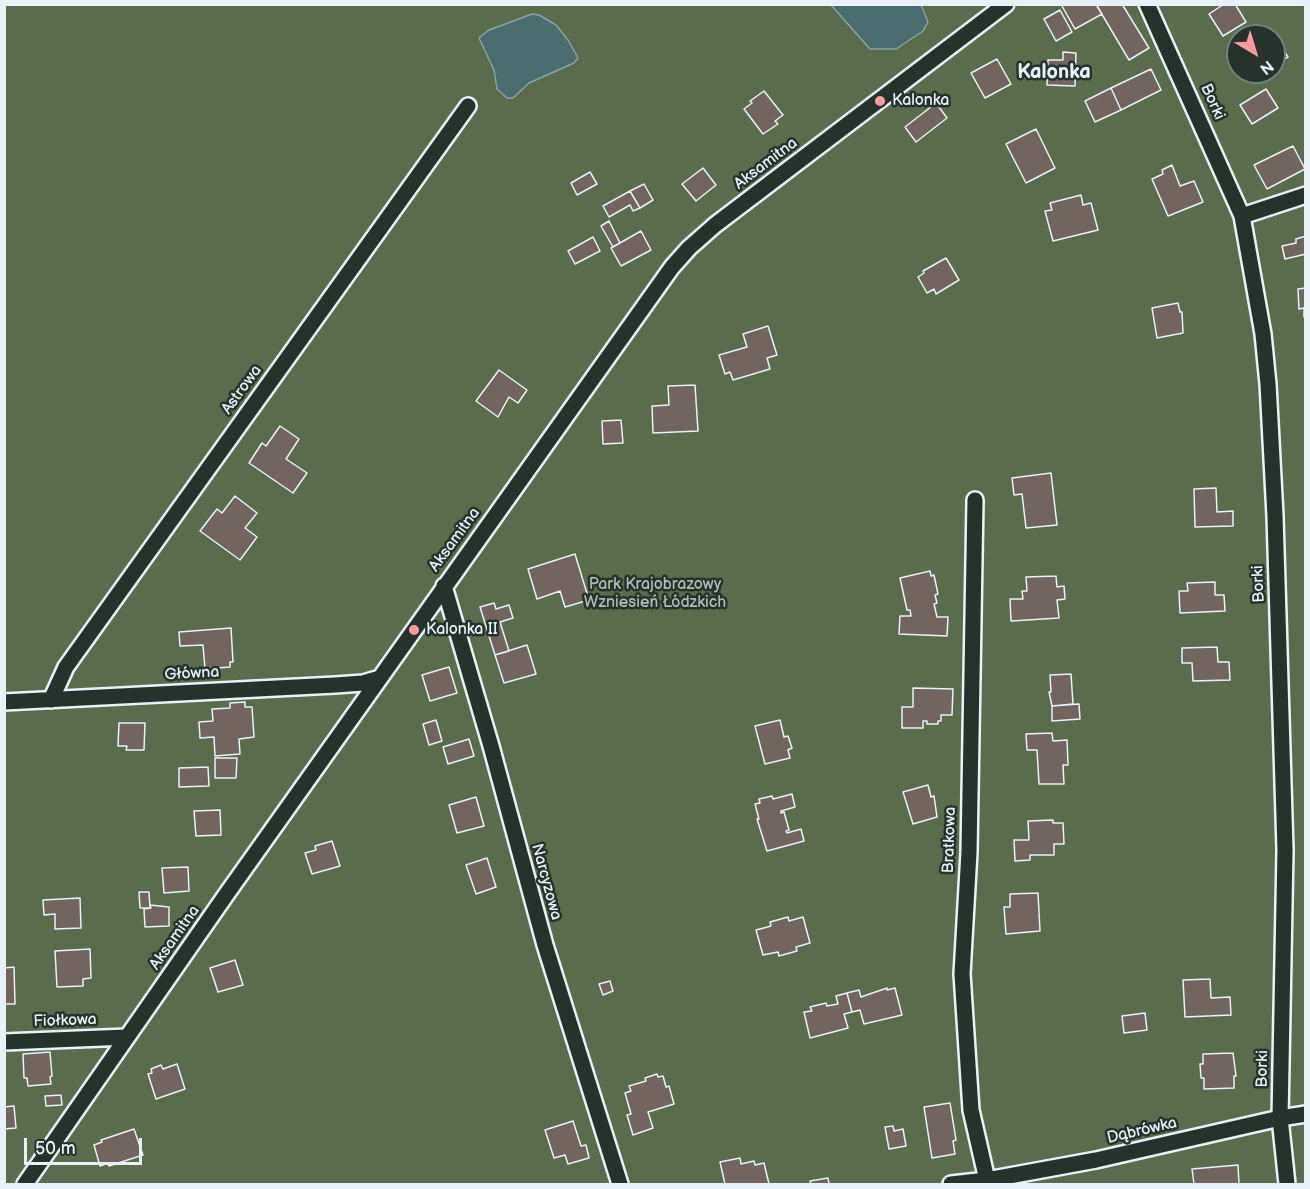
<!DOCTYPE html>
<html>
<head>
<meta charset="utf-8">
<style>
  body { margin:0 }
  #map { position:relative; width:1310px; height:1189px; overflow:hidden; background:#26332d; font-family:"Balsamiq Sans",sans-serif }
  canvas { display:block }
  .frame { position:absolute; inset:0; border:6px solid #e8f1f8; pointer-events:none }
  .north { position:absolute; left:1226px; top:24px; width:60px; height:60px; box-sizing:border-box; background:#26332d; border:2px solid #747f7e; border-radius:50%; rotate:142deg; font-size:16px; font-weight:700; line-height:24px; text-align:center; color:#e8f1f8 }
  .north::after { content:''; display:block; margin:auto; width:21px; height:27px; background:#ff9aa2; clip-path:polygon(50% 0,100% 100%,50% 72%,0 100%) }
  .scale { position:absolute; left:24px; top:1138px; width:118px; height:27px; box-sizing:border-box; border:3px solid #e8f1f8; border-top:0; padding-left:8px; font-size:18px; line-height:21px; white-space:nowrap; color:#e8f1f8; -webkit-text-stroke:4px #26332d; paint-order:stroke }
</style>
</head>
<body>
<div id="map">
<canvas width="1310" height="1189"></canvas>
<div class="frame"></div>
<div class="north">N</div>
<div class="scale">50 m</div>
</div>
<script>
const c = document.querySelector('canvas').getContext('2d');
c.lineJoin = 'round';
function paint(path, color) { c.fillStyle = color; c.fill(path, 'evenodd'); }
const toPath = rows => new Path2D(rows.map(r => 'M' + r).join(''));
function strokePath(path, color, width, dash) { c.strokeStyle = color; c.lineWidth = width; c.lineCap = dash ? 'butt' : 'round'; c.setLineDash(dash || []); c.stroke(path); }
function write(font, color, halo, rows, align = 'center') {
  c.font = font + ' "Balsamiq Sans",sans-serif'; c.lineWidth = 5; c.setLineDash([]); c.textBaseline = 'middle'; c.strokeStyle = halo; c.fillStyle = color; for (const [text, x, y, turn = 0] of rows) {
    c.save(); c.translate(x, y); c.rotate((+turn || 0) * Math.PI / 180); c.textAlign = isNaN(turn) ? turn : align; if (halo) c.strokeText(text, 0, 0); c.fillText(text, 0, 0); c.restore();
  }
}
paint(toPath([
  [5,5,1305,5,1305,1184,5,1184],
  [1238,36,1274,36,1274,72,1238,72]
]), '#5b6b4d');
const water = toPath([
  [831,5,921,5,928,22,923,31,896,49,870,49,831,5],
  [532,14,539,15,556,25,568,40,578,58,574,63,529,83,513,98,507,98,497,89,494,70,479,38,489,30,532,14]
]);
paint(water, '#4a6e6f');
strokePath(water, '#89a2a6', 1.5);
const building = toPath([
  [1065,4,1096,4,1102,14,1075,29,1062,6,1065,4],
  [1099,4,1122,4,1149,48,1129,60,1097,6,1099,4],
  [1224,4,1235,4,1246,22,1223,36,1209,14,1224,4],
  [1060,10,1072,32,1056,41,1044,19,1060,10],
  [1278,42,1288,57,1274,65,1274,45,1278,42],
  [1063,52,1076,53,1075,86,1047,85,1048,60,1063,60,1063,52],
  [997,59,1011,84,985,98,971,73,997,59],
  [1151,69,1161,90,1121,110,1111,88,1151,69],
  [1111,88,1121,110,1095,122,1085,101,1111,88],
  [1266,89,1278,108,1252,124,1240,105,1266,89],
  [764,91,783,115,775,121,778,124,763,134,744,109,752,103,750,101,764,91],
  [936,103,947,118,916,142,905,127,936,103],
  [1036,129,1055,168,1026,183,1006,144,1036,129],
  [1293,146,1305,169,1267,189,1254,165,1293,146],
  [1172,165,1180,186,1194,181,1203,202,1168,216,1152,179,1163,174,1162,170,1172,165],
  [703,168,716,185,696,201,682,184,703,168],
  [590,172,597,184,577,195,571,183,590,172],
  [644,184,653,200,640,208,630,191,644,184],
  [630,191,640,208,633,211,630,205,609,217,603,206,630,191],
  [1081,195,1083,205,1091,203,1098,230,1053,241,1045,211,1052,210,1050,203,1081,195],
  [609,221,620,243,613,247,601,226,609,221],
  [641,231,651,250,621,266,611,248,641,231],
  [1306,236,1306,254,1285,259,1282,246,1296,243,1296,239,1306,236],
  [593,237,600,251,575,264,568,251,593,237],
  [946,258,959,280,936,294,934,289,927,293,918,277,924,273,923,271,946,258],
  [1306,288,1306,317,1304,317,1304,308,1299,309,1298,289,1306,288],
  [1178,303,1180,312,1182,312,1183,333,1157,338,1152,308,1178,303],
  [768,326,777,355,767,358,770,369,733,380,730,372,725,374,719,355,747,347,743,334,768,326],
  [499,370,527,390,518,403,509,397,498,417,476,401,499,370],
  [695,385,698,431,653,433,652,406,669,405,668,386,695,385],
  [621,420,623,443,603,444,602,421,621,420],
  [280,426,299,439,286,459,307,473,293,493,249,463,262,443,266,446,280,426],
  [1051,473,1057,525,1026,528,1022,494,1014,495,1012,478,1051,473],
  [1216,488,1217,512,1233,511,1233,526,1195,527,1194,489,1216,488],
  [235,496,257,513,245,528,257,537,240,560,200,531,217,509,222,513,235,496],
  [575,554,589,600,565,607,560,591,537,599,528,569,575,554],
  [930,571,931,576,934,575,938,594,935,595,937,603,934,604,937,617,948,617,947,636,899,634,900,616,911,616,910,610,907,610,900,578,930,571],
  [1056,576,1057,587,1064,586,1065,599,1057,600,1059,618,1011,621,1010,599,1023,599,1022,591,1027,591,1026,577,1056,576],
  [1215,582,1215,595,1224,595,1225,611,1180,613,1179,591,1188,591,1187,583,1215,582],
  [494,603,496,609,509,605,513,618,500,622,509,651,495,655,480,607,494,603],
  [231,628,233,662,230,662,230,667,205,669,203,645,180,646,179,632,231,628],
  [527,645,536,674,504,683,495,655,527,645],
  [1217,647,1218,662,1229,662,1230,680,1193,681,1192,663,1182,663,1182,648,1217,647],
  [449,667,457,693,430,701,422,675,449,667],
  [1071,674,1073,704,1052,706,1049,692,1051,692,1050,675,1071,674],
  [913,688,953,689,952,715,941,715,941,721,938,721,938,724,927,724,927,721,923,721,923,728,902,728,902,707,913,707,913,688],
  [245,702,245,707,252,707,254,737,239,739,240,754,215,756,214,737,200,738,199,722,213,721,212,709,230,708,230,703,245,702],
  [1079,704,1080,719,1052,721,1052,706,1079,704],
  [436,720,442,741,429,745,423,724,436,720],
  [780,720,784,737,788,736,792,748,788,750,790,758,765,764,755,726,780,720],
  [119,723,145,723,144,750,126,750,127,746,118,746,119,723],
  [1052,733,1053,741,1067,740,1068,765,1063,765,1064,784,1039,784,1037,750,1027,750,1026,734,1052,733],
  [469,739,474,756,448,764,443,747,469,739],
  [215,758,237,758,236,778,215,778,215,758],
  [208,767,209,786,179,787,179,768,208,767],
  [928,785,931,797,934,796,937,817,913,824,903,792,928,785],
  [792,794,795,807,781,811,781,813,784,812,789,830,786,831,787,833,801,829,804,841,767,851,757,819,759,819,755,804,760,803,759,799,772,796,773,799,792,794],
  [476,797,484,826,457,833,449,805,476,797],
  [220,810,221,835,196,836,194,811,220,810],
  [1053,820,1053,823,1063,823,1064,844,1054,844,1054,855,1030,855,1030,860,1015,861,1014,840,1029,840,1028,821,1053,820],
  [332,841,340,866,312,874,305,853,316,850,315,846,332,841],
  [487,858,496,887,476,894,466,865,487,858],
  [188,867,189,891,164,893,162,868,188,867],
  [139,892,149,892,150,908,140,908,139,892],
  [1038,893,1040,931,1006,934,1004,907,1010,907,1010,894,1038,893],
  [80,898,81,928,55,929,55,914,44,915,43,900,80,898],
  [150,905,169,907,169,926,145,927,144,909,151,908,150,905],
  [788,917,789,921,803,917,810,943,796,947,797,951,779,956,778,952,763,955,756,930,771,926,770,922,788,917],
  [90,949,91,978,83,979,83,986,57,987,55,951,90,949],
  [235,960,243,985,218,992,210,968,235,960],
  [14,967,15,1004,4,1004,4,968,14,967],
  [1210,979,1211,998,1230,997,1231,1015,1185,1017,1183,980,1210,979],
  [610,981,613,991,603,995,599,984,610,981],
  [887,988,887,990,895,988,902,1015,864,1024,860,1010,852,1012,847,993,859,990,861,997,887,988],
  [847,993,852,1012,844,1014,848,1028,810,1038,804,1012,812,1011,810,1007,826,1003,827,1006,838,1004,836,996,847,993],
  [1145,1013,1147,1030,1124,1033,1122,1016,1145,1013],
  [50,1052,52,1076,50,1077,51,1084,28,1086,27,1078,24,1078,23,1054,50,1052],
  [1233,1053,1236,1076,1234,1076,1234,1088,1204,1089,1204,1078,1201,1078,1200,1064,1203,1064,1203,1054,1233,1053],
  [177,1064,185,1089,156,1099,148,1074,152,1073,151,1069,161,1065,163,1069,177,1064],
  [657,1074,658,1077,663,1076,666,1087,669,1086,674,1104,648,1112,653,1128,633,1135,627,1115,631,1114,625,1093,631,1091,629,1086,646,1081,645,1078,657,1074],
  [61,1095,62,1105,46,1106,45,1096,61,1095],
  [950,1103,956,1140,953,1141,955,1154,932,1158,924,1107,950,1103],
  [14,1106,16,1128,4,1129,4,1107,14,1106],
  [573,1121,581,1146,586,1145,589,1158,568,1164,565,1155,554,1158,545,1130,573,1121],
  [893,1126,894,1131,903,1129,906,1146,889,1149,885,1127,893,1126],
  [134,1129,143,1155,109,1166,108,1163,100,1166,94,1145,102,1142,101,1140,134,1129],
  [740,1158,741,1164,754,1161,755,1165,764,1163,769,1184,725,1184,720,1162,740,1158],
  [1238,1165,1239,1184,1194,1184,1192,1169,1238,1165],
  [828,1178,829,1184,811,1184,810,1181,828,1178]
]);
paint(building, '#72655f');
strokePath(building, '#e8f1f8', 1.5);
const minor = toPath([
  [1147,4,1242,216,1263,334,1268,384,1275,516,1285,850,1280,1118,1287,1184],
  [1242,216,1306,195],
  [975,500,969,852,962,974,971,1110,987,1180],
  [444,586,491,746,545,945,620,1184],
  [51,700,66,667,468,106],
  [4,702,335,685,363,683,380,678],
  [4,1042,127,1037],
  [25,1184,228,892,672,267,689,248,715,225,1006,4],
  [951,1184,987,1180,1096,1160,1280,1118,1306,1114]
]);
strokePath(minor, '#e8f1f8', 20);
strokePath(minor, '#26332d', 15);
for (const [x, y, r, color] of [
  [880,101,6,"#ff9aa2"],
  [414,630,6,"#ff9aa2"]
]) { const dot = new Path2D(); dot.arc(x, y, r, 0, 2 * Math.PI); c.fillStyle = color; c.fill(dot); strokePath(dot, '#26332d', 2); }
write('16px', '#e8f1f8', '#26332d', [
  ["Kalonka",892,101],
  ["Kalonka II",426,630]
], 'left');
write('16px', '#e8f1f8', '#26332d', [
  ["Borki",1212,102,66],
  ["Aksamitna",766,164,-37],
  ["Astrowa",242,390,-54],
  ["Aksamitna",455,540,-54],
  ["Borki",1259,584,-92],
  ["Główna",192,674,-3],
  ["Bratkowa",950,840,-88],
  ["Narcyzowa",546,882,75],
  ["Aksamitna",175,938,-55],
  ["Fiołkowa",65,1021,-2],
  ["Borki",1263,1069,-89],
  ["Dąbrówka",1142,1131,-13]
]);
write('16px', '#b0bbb4', '#26332d', [
  ["Park Krajobrazowy",655,585],
  ["Wzniesień Łódzkich",655,603]
]);
write('bold 20px', '#e8f1f8', '#26332d', [
  ["Kalonka",1054,73]
]);
</script>
</body>
</html>
